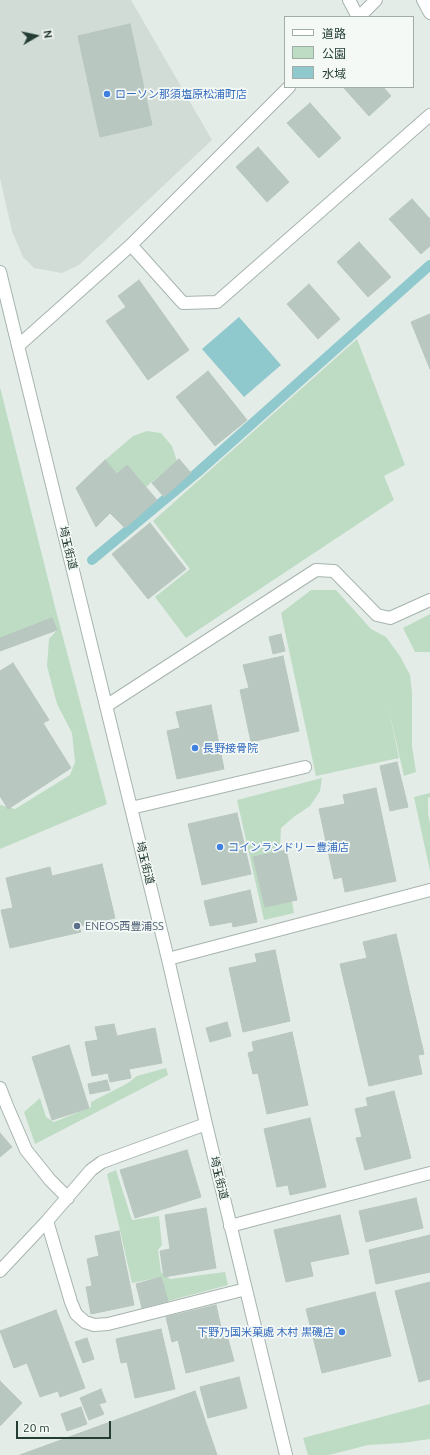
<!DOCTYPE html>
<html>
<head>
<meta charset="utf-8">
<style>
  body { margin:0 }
  #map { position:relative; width:430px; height:1455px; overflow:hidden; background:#e4ece8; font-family:Ubuntu,"Noto Sans JP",sans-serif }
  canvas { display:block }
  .legend { position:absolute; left:284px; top:16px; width:130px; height:72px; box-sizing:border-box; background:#f4f9f6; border:1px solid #a1aea8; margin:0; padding:5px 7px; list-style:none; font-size:12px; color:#243d34 }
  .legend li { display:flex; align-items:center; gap:8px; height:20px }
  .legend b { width:20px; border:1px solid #a1aea8 }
  .north { position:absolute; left:16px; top:16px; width:40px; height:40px; -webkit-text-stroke:3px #f4f9f6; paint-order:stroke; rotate:81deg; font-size:11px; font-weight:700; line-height:16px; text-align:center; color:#243d34 }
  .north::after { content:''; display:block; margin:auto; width:14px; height:18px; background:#243d34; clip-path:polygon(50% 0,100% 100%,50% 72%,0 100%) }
  .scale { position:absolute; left:16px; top:1421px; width:95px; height:18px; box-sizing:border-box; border:2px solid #243d34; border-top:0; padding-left:5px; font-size:12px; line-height:14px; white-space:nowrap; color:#243d34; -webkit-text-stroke:3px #f4f9f6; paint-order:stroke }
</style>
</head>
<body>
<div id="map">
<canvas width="430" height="1455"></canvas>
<ul class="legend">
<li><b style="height:5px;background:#fff"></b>道路</li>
<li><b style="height:11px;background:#bedcc4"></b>公園</li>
<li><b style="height:11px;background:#90c9cd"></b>水域</li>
</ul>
<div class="north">N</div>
<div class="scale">20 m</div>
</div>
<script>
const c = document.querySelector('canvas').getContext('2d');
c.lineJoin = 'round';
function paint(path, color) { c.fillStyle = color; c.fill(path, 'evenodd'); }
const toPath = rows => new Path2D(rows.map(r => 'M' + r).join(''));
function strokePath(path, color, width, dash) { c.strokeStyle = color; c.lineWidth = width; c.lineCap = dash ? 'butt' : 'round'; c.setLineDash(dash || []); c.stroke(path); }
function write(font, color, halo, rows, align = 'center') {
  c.font = font + ' Ubuntu,"Noto Sans JP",sans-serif'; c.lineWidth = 3.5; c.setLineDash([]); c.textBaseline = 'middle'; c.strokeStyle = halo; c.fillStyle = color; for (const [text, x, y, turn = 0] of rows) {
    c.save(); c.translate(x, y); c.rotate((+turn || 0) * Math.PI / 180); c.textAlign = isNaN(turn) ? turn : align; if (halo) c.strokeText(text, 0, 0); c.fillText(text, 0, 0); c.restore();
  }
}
paint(toPath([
  [1,0,131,0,212,140,79,265,62,273,34,268,23,257,12,231,0,178,0,1]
]), '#d2dcd7');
paint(toPath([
  [357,339,405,465,384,476,394,500,186,638,155,597,190,569,153,521],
  [0,387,55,607,107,804,0,849,0,805,15,809,70,775,75,762,72,733,57,704,47,666,49,639,57,630,0,638],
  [147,431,161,433,172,446,177,461,146,487,127,465,117,474,105,460,133,436],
  [311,590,336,590,371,629,386,637,400,656,410,675,412,693,412,746,416,772,404,776,388,706,399,758,316,776,281,613],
  [430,614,430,652,415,652,403,628],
  [322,778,320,791,310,806,295,816,281,828,280,851,253,858,265,907,292,901,294,913,264,920,237,800],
  [430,793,430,797,428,798,428,814,430,823,430,871,414,797],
  [166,1068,168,1075,35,1144,24,1112,40,1098,46,1117,54,1122,91,1107,91,1102,128,1083,137,1076],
  [116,1170,132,1220,159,1216,162,1245,158,1250,161,1272,170,1279,225,1272,228,1285,168,1301,161,1277,132,1283,107,1174],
  [430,1404,430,1439,402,1443,368,1445,329,1455,308,1455,303,1438]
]), '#bedcc4');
paint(toPath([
  [239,317,281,365,244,397,202,349]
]), '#90c9cd');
strokePath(toPath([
  [92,560,198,472,430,265]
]), '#90c9cd', 10);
const building = toPath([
  [130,24,152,125,100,137,78,36,130,24],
  [343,87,383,87,391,96,369,116,343,87],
  [310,103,341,138,319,158,287,123,310,103],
  [258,147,289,182,267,202,236,167,258,147],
  [412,199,430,219,430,246,421,254,389,219,412,199],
  [359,242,391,277,368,297,337,262,359,242],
  [139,280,189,350,148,380,106,321,126,307,118,296,139,280],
  [309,284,340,319,318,339,287,304,309,284],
  [430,314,430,369,411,322,430,314],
  [208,371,247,420,215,446,176,397,208,371],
  [179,459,191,473,164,497,152,483,179,459],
  [105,460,117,474,127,465,157,500,125,528,110,513,96,527,76,488,105,460],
  [150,523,186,569,148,599,112,554,150,523],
  [52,618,57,630,0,651,0,638,52,618],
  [281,634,285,651,273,654,269,637,281,634],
  [283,656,299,731,251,742,240,690,249,688,243,665,283,656],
  [13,663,49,720,43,723,71,768,8,809,0,796,0,671,13,663],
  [211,705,224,769,177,779,167,731,180,728,176,712,211,705],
  [397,762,408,807,390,811,380,766,397,762],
  [376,788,396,881,345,892,342,877,334,879,319,809,345,804,343,795,376,788],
  [237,813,251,874,202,885,188,824,237,813],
  [286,850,297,900,265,907,253,857,286,850],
  [102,864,115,918,79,926,81,932,10,948,1,910,13,908,6,878,50,867,52,876,102,864],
  [250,890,257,922,233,927,232,922,210,926,204,901,250,890],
  [396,934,424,1054,418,1055,422,1074,369,1086,340,964,367,958,363,942,396,934],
  [275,950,290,1021,243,1032,229,968,257,962,255,954,275,950],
  [227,1022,231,1036,210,1042,206,1028,227,1022],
  [114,1024,117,1036,155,1028,162,1063,129,1069,131,1078,110,1082,108,1073,92,1076,85,1042,98,1040,95,1027,114,1024],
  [292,1032,308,1105,267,1114,258,1073,253,1074,248,1053,254,1051,252,1042,292,1032],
  [69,1045,89,1108,52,1120,32,1057,69,1045],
  [107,1080,110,1090,90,1094,88,1084,107,1080],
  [394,1091,411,1158,365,1170,356,1138,362,1137,355,1109,368,1106,366,1098,394,1091],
  [310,1118,326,1187,290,1195,288,1185,277,1187,264,1129,310,1118],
  [0,1133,12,1147,0,1157,0,1133],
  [187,1150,201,1197,135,1218,120,1170,187,1150],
  [416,1198,423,1228,366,1242,359,1211,416,1198],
  [206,1208,216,1268,164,1277,160,1251,170,1249,165,1215,206,1208],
  [340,1215,349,1254,310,1262,313,1276,286,1282,274,1230,340,1215],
  [119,1231,134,1305,91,1314,86,1287,92,1286,87,1259,99,1256,95,1236,119,1231],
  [430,1235,430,1272,376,1284,369,1250,430,1235],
  [161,1277,168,1301,142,1308,136,1284,161,1277],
  [430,1282,430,1379,419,1382,395,1291,430,1282],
  [375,1292,391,1356,322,1373,306,1309,375,1292],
  [216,1305,223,1336,227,1335,234,1361,186,1373,178,1340,172,1342,166,1317,216,1305],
  [56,1310,85,1388,60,1397,58,1391,40,1397,27,1363,14,1368,0,1331,56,1310],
  [161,1329,175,1389,135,1398,127,1362,121,1363,116,1339,161,1329],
  [87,1338,94,1359,83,1363,75,1342,87,1338],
  [239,1377,247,1408,208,1418,200,1387,239,1377],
  [0,1381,22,1403,0,1426,0,1381],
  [101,1389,106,1402,99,1404,104,1414,89,1420,80,1398,101,1389],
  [195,1391,217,1455,20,1455,195,1391],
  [81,1407,87,1424,67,1431,61,1414,81,1407]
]);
paint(building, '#b9c7c1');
strokePath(building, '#b7c6be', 1);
const minor = toPath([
  [349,0,358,17],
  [423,0,430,13],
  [359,17,376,0],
  [131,245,183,303,217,302,430,115],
  [0,272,168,959,206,1124,286,1455],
  [18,346,131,245,289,87],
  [106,706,316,570,334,571,377,615,390,618,430,600],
  [131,808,305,767],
  [168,959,430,890],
  [0,1088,7,1106,26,1150,50,1180,68,1198],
  [47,1221,71,1302,76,1314,85,1322,94,1325,108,1324,246,1289],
  [230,1226,430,1173],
  [0,1271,47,1221,91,1170,102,1162,206,1124]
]);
strokePath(minor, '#a7b4ae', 14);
strokePath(minor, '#fff', 12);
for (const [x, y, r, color] of [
  [107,94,4,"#3f7fe0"],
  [195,748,4,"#3f7fe0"],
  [220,847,4,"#3f7fe0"],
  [77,926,4,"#5c6f8a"],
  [342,1332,4,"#3f7fe0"]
]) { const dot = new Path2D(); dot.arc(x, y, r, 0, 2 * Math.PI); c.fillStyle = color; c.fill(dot); strokePath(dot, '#f4f9f6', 1.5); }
write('11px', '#366cbe', '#f4f9f6', [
  ["ローソン那須塩原松浦町店",115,94],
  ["長野接骨院",203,748],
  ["コインランドリー豊浦店",228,847],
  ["下野乃国米菓處 木村 黒磯店",334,1332,"right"]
], 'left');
write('11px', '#243d34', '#f4f9f6', [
  ["埼玉街道",68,548,76],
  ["埼玉街道",145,863,76],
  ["埼玉街道",219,1178,76]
]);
write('11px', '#4e5e75', '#f4f9f6', [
  ["ENEOS西豊浦SS",85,926]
], 'left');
</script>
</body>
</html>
